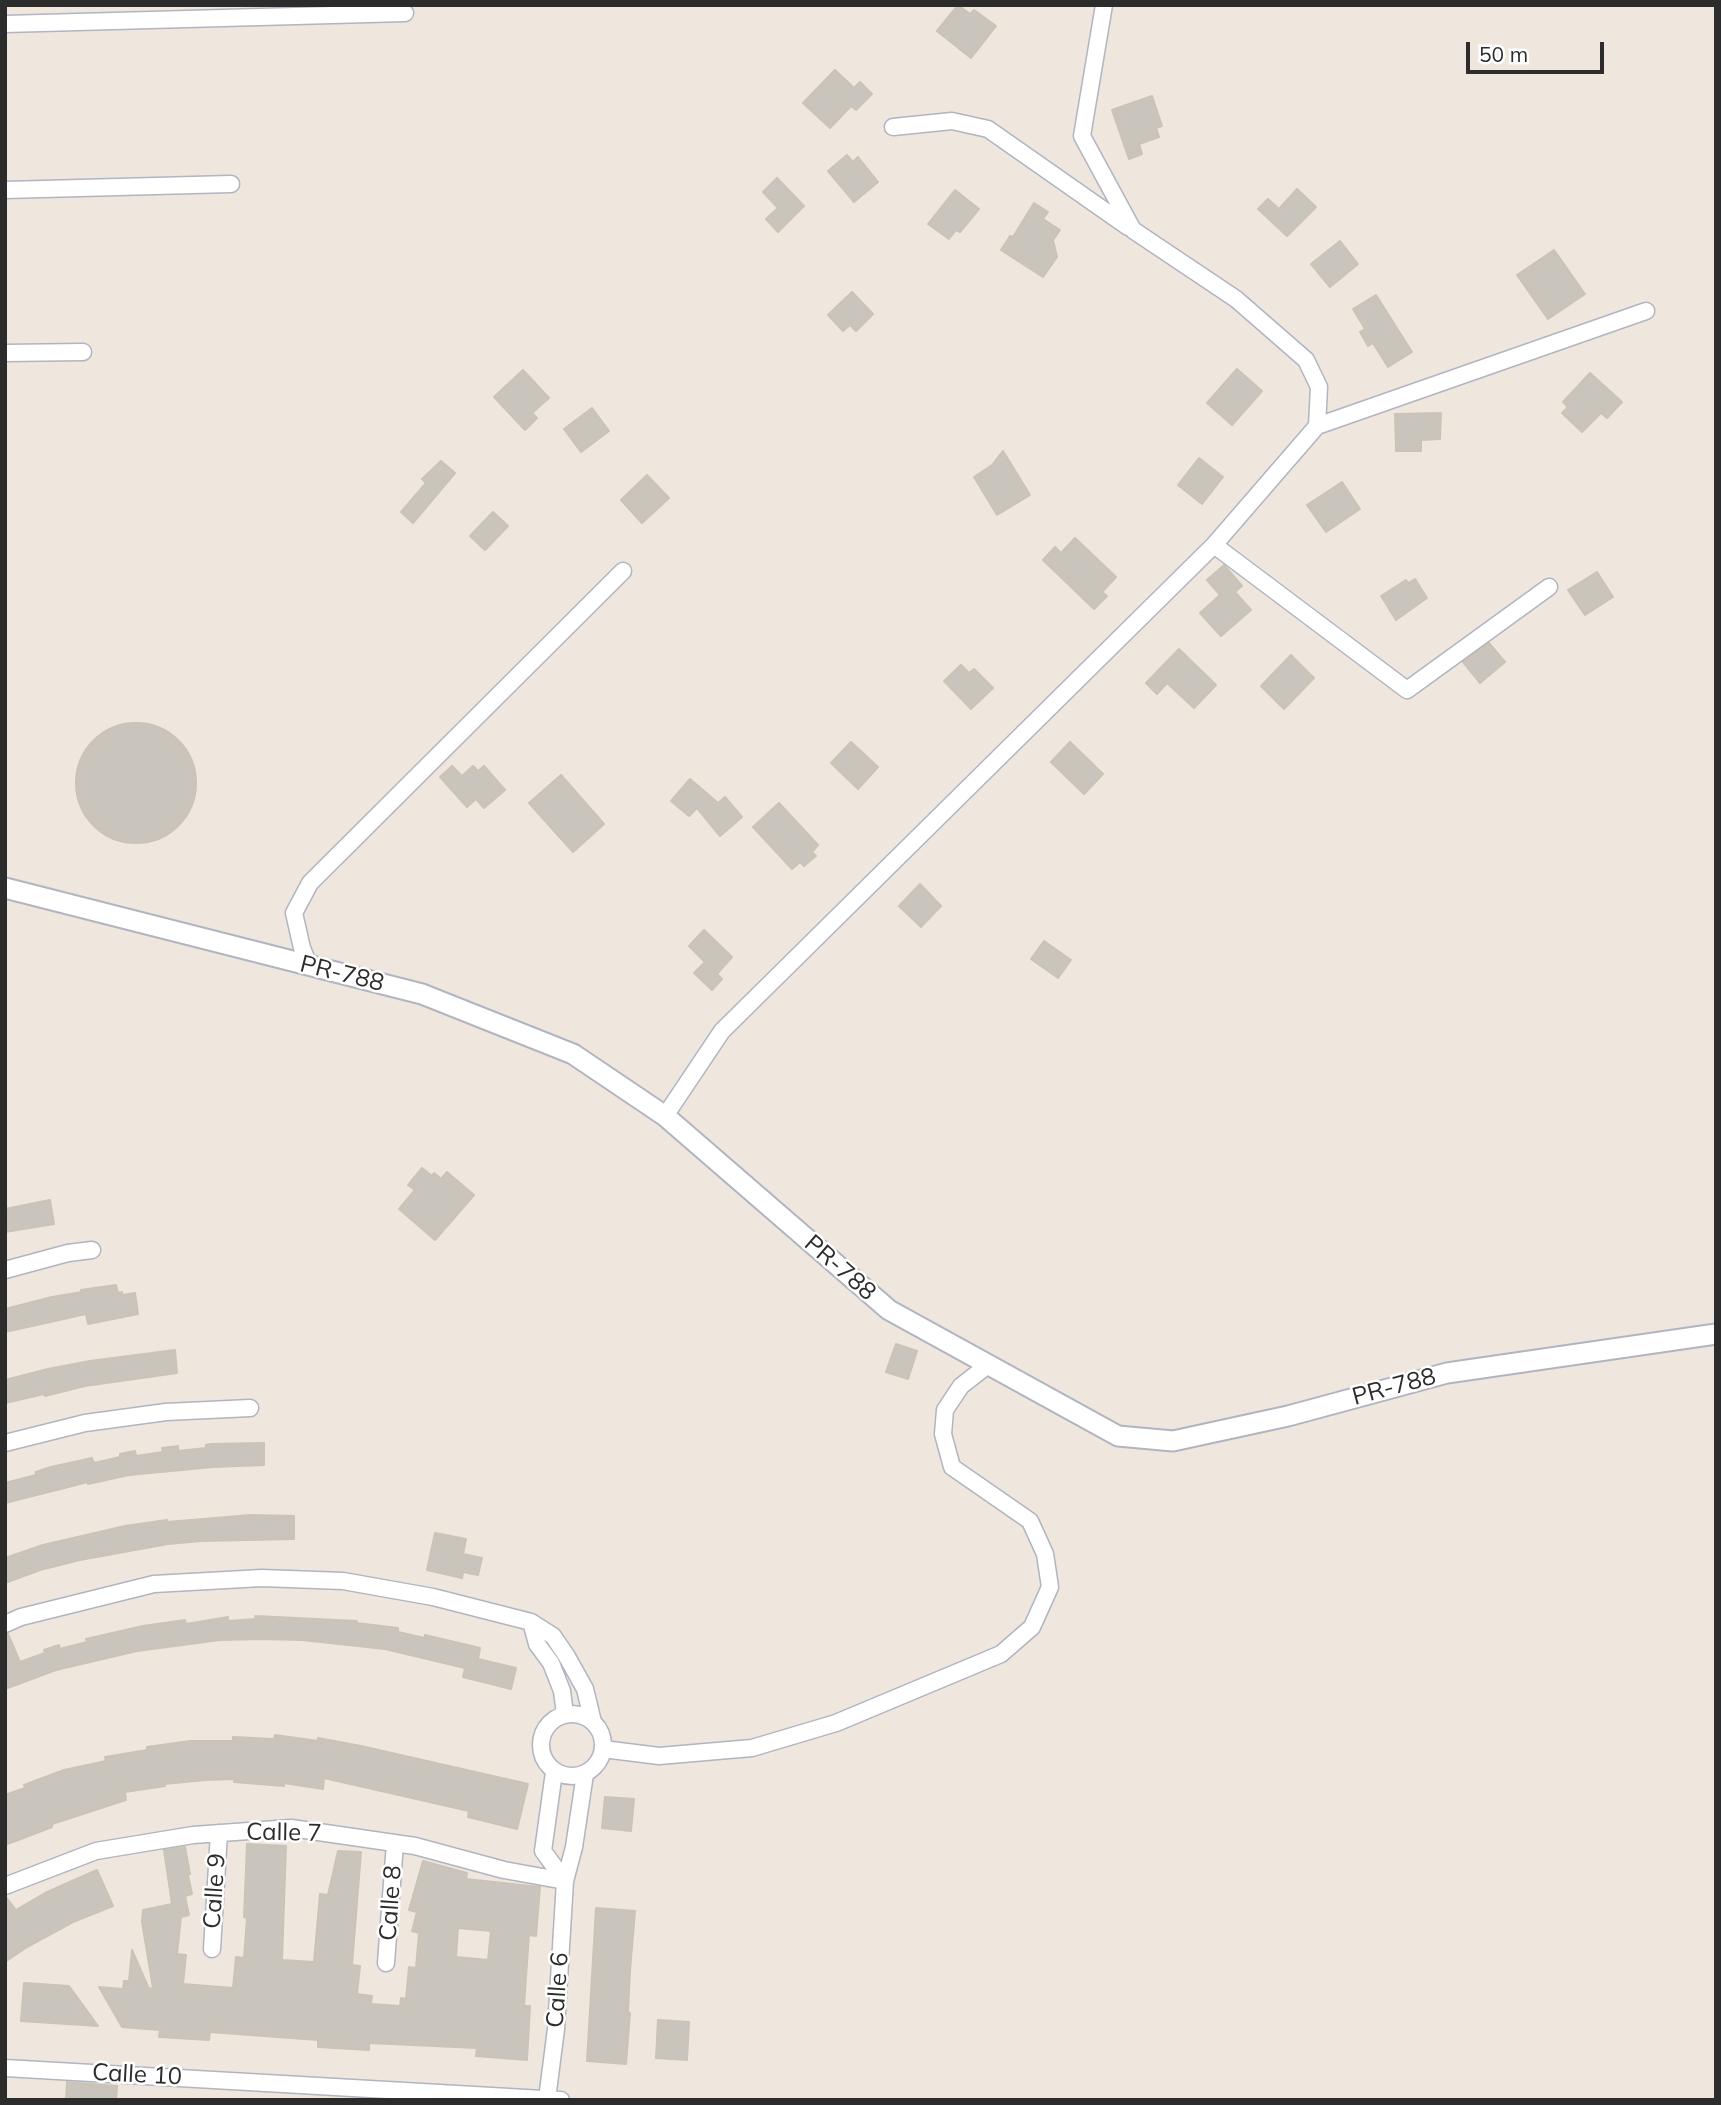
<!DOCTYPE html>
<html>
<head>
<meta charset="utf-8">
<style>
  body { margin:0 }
  #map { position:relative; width:1721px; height:2105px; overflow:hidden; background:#efe7dd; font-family:Mulish,sans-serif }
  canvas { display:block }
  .frame { position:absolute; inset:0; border:7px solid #2c2c2c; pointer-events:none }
  .scale { position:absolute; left:1466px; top:42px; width:138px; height:32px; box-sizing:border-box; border:4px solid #2c2c2c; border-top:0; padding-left:9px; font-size:21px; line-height:24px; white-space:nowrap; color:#2c2c2c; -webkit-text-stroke:5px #fff; paint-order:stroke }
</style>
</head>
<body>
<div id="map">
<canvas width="1721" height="2105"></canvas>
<div class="frame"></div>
<div class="scale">50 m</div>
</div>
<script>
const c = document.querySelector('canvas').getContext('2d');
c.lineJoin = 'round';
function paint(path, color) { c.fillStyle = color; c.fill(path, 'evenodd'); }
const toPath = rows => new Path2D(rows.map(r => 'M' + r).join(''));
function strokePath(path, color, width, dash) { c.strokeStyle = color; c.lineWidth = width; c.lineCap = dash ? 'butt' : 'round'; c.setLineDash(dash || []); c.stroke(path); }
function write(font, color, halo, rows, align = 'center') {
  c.font = font + ' Mulish,sans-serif'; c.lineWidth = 5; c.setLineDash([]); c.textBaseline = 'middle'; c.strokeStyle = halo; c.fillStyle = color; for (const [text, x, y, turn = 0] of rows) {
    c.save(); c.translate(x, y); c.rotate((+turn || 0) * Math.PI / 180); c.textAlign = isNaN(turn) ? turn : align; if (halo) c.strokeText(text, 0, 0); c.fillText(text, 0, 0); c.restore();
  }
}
const building = toPath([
  [958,5,970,14,974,10,996,26,971,58,937,31,958,5],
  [835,70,854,88,860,82,872,94,856,110,851,106,830,128,803,103,835,70],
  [1152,96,1162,126,1156,128,1159,137,1139,144,1142,154,1129,159,1112,110,1152,96],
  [847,155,853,162,858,157,878,182,854,202,828,171,847,155],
  [777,178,804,206,778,232,766,219,778,208,763,192,777,178],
  [1297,189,1316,207,1287,236,1258,209,1268,199,1279,209,1297,189],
  [955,190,979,209,960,232,956,230,949,239,928,224,955,190],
  [1034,203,1048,212,1043,219,1060,230,1053,240,1057,257,1043,277,1001,250,1010,236,1013,237,1034,203],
  [1340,241,1358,264,1330,287,1311,264,1340,241],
  [1554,250,1585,294,1548,319,1517,275,1554,250],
  [852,292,873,314,856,331,850,325,843,331,828,315,852,292],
  [1376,295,1412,352,1388,367,1373,343,1368,346,1360,332,1365,329,1353,309,1376,295],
  [1237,369,1262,391,1232,425,1207,403,1237,369],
  [523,370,549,398,532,413,537,418,525,430,494,397,523,370],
  [1590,373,1622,402,1607,418,1601,413,1582,432,1562,413,1568,407,1563,402,1590,373],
  [592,408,609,431,581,452,564,429,592,408],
  [1441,413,1440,439,1421,440,1421,451,1396,451,1395,414,1441,413],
  [1003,451,1030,495,997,515,974,477,992,465,1003,451],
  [1199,458,1223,477,1202,504,1178,485,1199,458],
  [441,461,455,473,413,523,401,512,426,483,422,479,441,461],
  [647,475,669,498,642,523,621,500,647,475],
  [1342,482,1360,509,1326,532,1307,505,1342,482],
  [493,512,508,526,485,550,470,536,493,512],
  [1075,538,1116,577,1102,592,1107,596,1094,609,1043,560,1055,547,1061,553,1075,538],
  [1224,565,1242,586,1235,592,1251,610,1221,636,1200,613,1220,595,1207,580,1224,565],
  [1597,572,1613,597,1585,615,1568,590,1597,572],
  [1415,579,1427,598,1396,620,1381,596,1406,580,1408,583,1415,579],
  [1489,643,1505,662,1480,683,1463,662,1489,643],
  [1179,649,1216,685,1194,708,1167,683,1157,694,1146,683,1179,649],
  [1291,655,1314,678,1284,709,1261,686,1291,655],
  [961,665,969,673,974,669,993,688,971,709,944,681,961,665],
  '76 783a60 60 0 1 1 120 0a60 60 0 1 1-120 0Z',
  [851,742,878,767,858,789,831,763,851,742],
  [1070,742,1103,774,1084,794,1051,762,1070,742],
  [452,766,462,776,473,766,478,771,484,766,505,790,484,808,476,799,467,807,440,777,452,766],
  [561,775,604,824,573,852,529,803,561,775],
  [690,779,718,803,725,797,742,817,720,836,697,808,689,816,671,801,690,779],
  [779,803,818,845,812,852,816,856,804,866,800,862,792,869,753,827,779,803],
  [920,884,941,906,921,927,899,906,920,884],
  [704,930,732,957,717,974,722,979,712,990,694,973,705,962,689,946,704,930],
  [1044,941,1071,960,1058,978,1031,959,1044,941],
  [422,1168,432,1176,434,1173,441,1179,447,1172,474,1195,435,1240,399,1209,415,1190,408,1185,422,1168],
  [50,1200,54,1224,5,1232,5,1209,50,1200],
  [116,1285,118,1293,122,1292,122,1295,135,1293,138,1314,88,1324,86,1314,5,1332,5,1309,52,1297,82,1292,81,1290,116,1285],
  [896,1344,917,1351,908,1379,886,1372,896,1344],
  [175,1350,177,1373,85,1386,45,1396,44,1394,5,1403,5,1380,48,1369,90,1361,175,1350],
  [264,1443,264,1465,213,1467,129,1475,88,1484,88,1482,5,1503,5,1483,36,1475,36,1472,51,1467,92,1458,94,1463,120,1457,120,1454,135,1451,136,1456,163,1452,162,1448,178,1446,178,1451,206,1448,206,1445,211,1444,264,1443],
  [251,1515,294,1516,294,1539,201,1541,168,1544,80,1560,40,1570,5,1583,5,1558,43,1545,125,1526,167,1520,167,1522,251,1515],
  [435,1533,466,1539,463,1554,482,1558,478,1575,463,1572,462,1578,427,1570,435,1533],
  [255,1616,357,1621,356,1623,398,1628,398,1632,425,1638,425,1635,480,1648,478,1659,516,1668,511,1689,463,1677,465,1668,385,1649,302,1640,261,1639,220,1640,137,1651,56,1670,5,1689,5,1634,8,1634,20,1662,45,1653,44,1650,59,1645,60,1649,87,1642,86,1639,143,1626,185,1620,186,1624,228,1617,228,1621,256,1619,255,1616],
  [275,1735,318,1741,318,1738,361,1746,528,1784,517,1829,468,1817,469,1811,324,1778,323,1789,284,1783,284,1786,234,1782,234,1779,205,1780,164,1784,165,1786,125,1792,126,1800,52,1824,52,1827,5,1845,5,1795,25,1788,24,1785,64,1770,106,1761,105,1757,147,1750,147,1747,190,1741,233,1741,233,1737,274,1739,275,1735],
  [605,1797,634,1799,631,1831,602,1828,605,1797],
  [247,1844,286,1846,282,1960,314,1962,320,1894,328,1895,338,1851,361,1852,352,1965,360,1966,357,1994,372,1996,371,2004,400,2006,401,1998,406,1999,409,1967,416,1968,419,1933,412,1931,417,1912,409,1910,423,1861,467,1873,466,1879,540,1887,536,1936,529,1935,527,1963,524,2006,530,2006,527,2060,476,2056,477,2048,369,2043,369,2050,318,2047,318,2040,210,2032,209,2040,159,2037,160,2030,122,2027,99,1987,123,1989,124,1981,129,1981,132,1950,149,1989,153,1988,142,1922,143,1910,172,1904,164,1850,185,1847,190,1874,188,1875,192,1894,185,1896,189,1915,181,1917,177,1954,186,1955,183,1984,233,1988,236,1957,244,1958,247,1918,244,1917,247,1844],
  [458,1928,491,1931,488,1960,456,1957,458,1928],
  [97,1870,113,1906,73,1922,27,1947,5,1962,5,1896,16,1910,45,1893,97,1870],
  [596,1908,635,1911,630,1971,628,2012,630,2013,626,2064,587,2061,596,1908],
  [24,1983,69,1986,98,2026,21,2021,24,1983],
  [658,2020,689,2022,687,2060,656,2058,658,2020],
  [67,2082,117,2086,116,2100,66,2100,67,2082]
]);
paint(building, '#cac5bc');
strokePath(building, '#cbc3b6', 2);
const minor = toPath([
  [5,24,405,13],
  [893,127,952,121,988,129,1128,227],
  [5,190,231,184],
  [5,353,83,352],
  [1317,426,1646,311],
  [1214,545,1407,690,1549,587],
  [309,966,302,948,294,913,310,883,623,571],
  [665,1116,722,1031,1214,545,1317,426,1319,387,1306,360,1236,299,1133,230,1082,136,1104,5],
  [5,1270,68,1253,92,1250],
  [5,1443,85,1423,166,1412,250,1408],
  [5,1624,21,1617,154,1584,262,1578,343,1581,433,1597,531,1622],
  '541 1745a31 31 0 1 1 62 0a31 31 0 1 1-62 0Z',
  [565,1714,562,1691,551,1663,537,1644,531,1622,553,1636,566,1655,585,1689,593,1722],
  [603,1749,659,1756,752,1748,836,1723,1001,1654,1032,1627,1050,1587,1045,1554,1030,1521,952,1467,943,1434,945,1410,961,1386,988,1365],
  [554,1772,543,1851,565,1881,574,1847,585,1774],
  [5,1886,96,1851,193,1835,291,1828,415,1846,504,1870,565,1881,556,2029,547,2099],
  [212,1949,219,1833],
  [386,1963,395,1843],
  [5,2068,561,2100]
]);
const tertiary = toPath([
  [5,888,422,994,573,1054,665,1116,889,1310,1118,1436,1173,1441,1288,1416,1447,1373,1716,1334]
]);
strokePath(minor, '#b1b4c1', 19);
strokePath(tertiary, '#b1b4c1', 23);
strokePath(minor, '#fff', 16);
strokePath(tertiary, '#fff', 19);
write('24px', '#2c2c2c', '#fff', [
  ["PR-788",342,974,14],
  ["PR-788",840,1268,41],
  ["PR-788",1394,1387,-15],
  ["Calle 7",284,1833,1],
  ["Calle 9",215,1891,-86],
  ["Calle 8",391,1903,-86],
  ["Calle 6",558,1990,-86],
  ["Calle 10",137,2075,3]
]);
</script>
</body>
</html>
